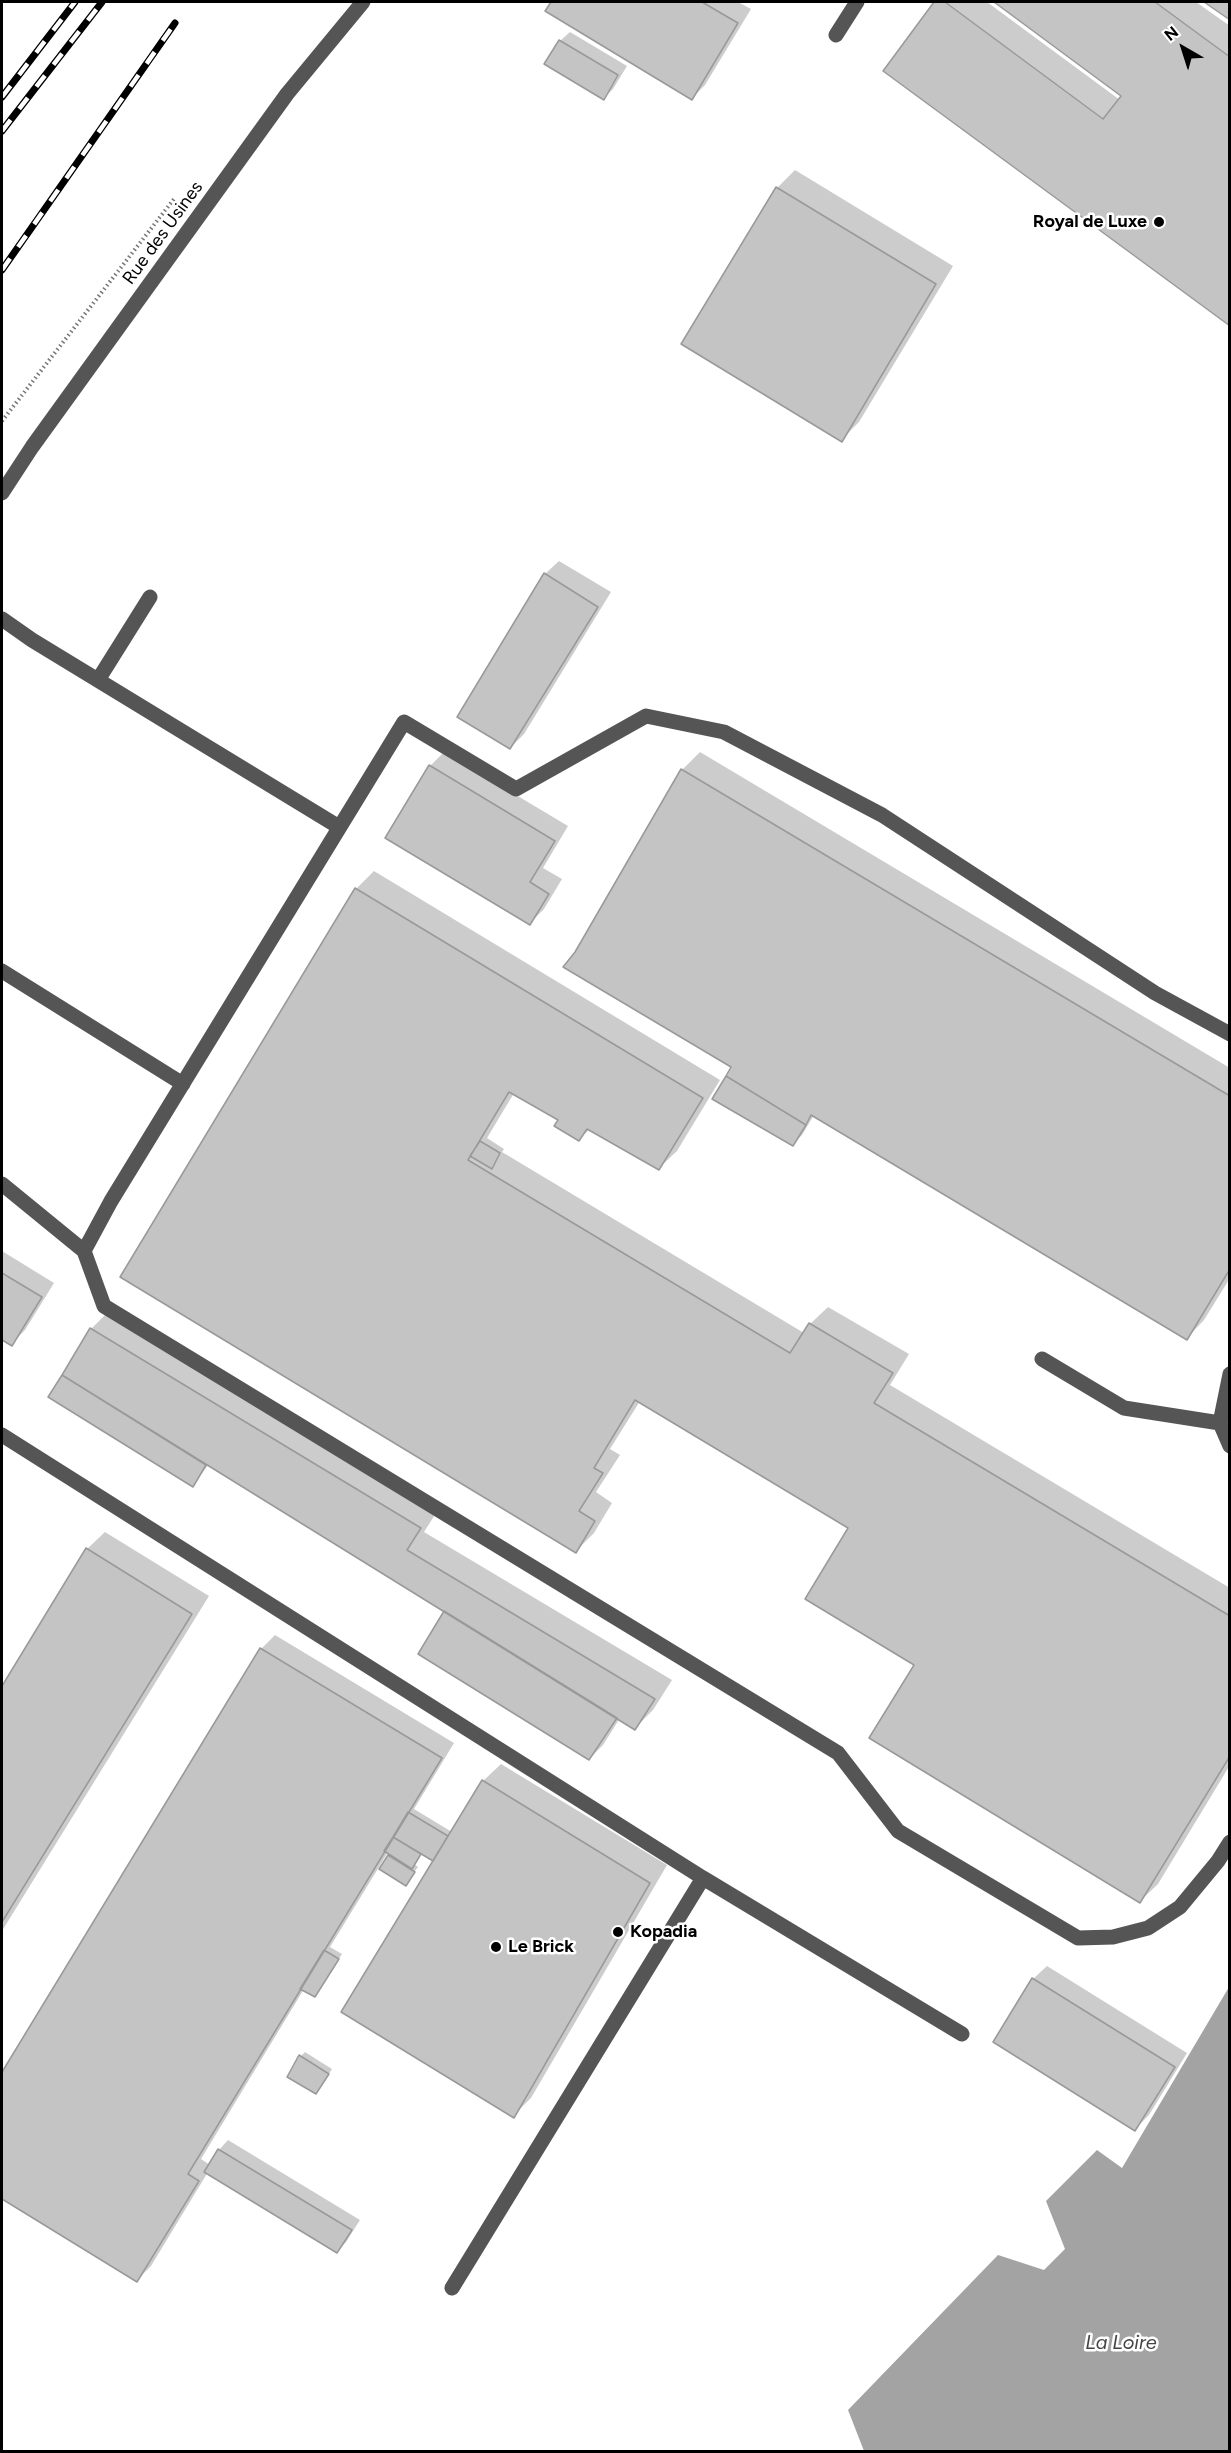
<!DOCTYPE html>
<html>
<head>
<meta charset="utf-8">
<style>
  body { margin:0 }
  #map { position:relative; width:1231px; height:2453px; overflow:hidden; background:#fff; font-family:Figtree,sans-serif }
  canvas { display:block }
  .frame { position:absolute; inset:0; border:3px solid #000; pointer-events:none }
  .north { position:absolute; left:1153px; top:18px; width:60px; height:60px; -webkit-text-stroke:4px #fff; paint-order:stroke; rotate:321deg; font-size:16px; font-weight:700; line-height:24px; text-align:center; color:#000 }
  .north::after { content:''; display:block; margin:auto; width:21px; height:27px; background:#000; clip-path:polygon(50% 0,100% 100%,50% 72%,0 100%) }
</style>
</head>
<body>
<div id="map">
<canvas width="1231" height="2453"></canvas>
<div class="frame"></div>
<div class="north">N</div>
</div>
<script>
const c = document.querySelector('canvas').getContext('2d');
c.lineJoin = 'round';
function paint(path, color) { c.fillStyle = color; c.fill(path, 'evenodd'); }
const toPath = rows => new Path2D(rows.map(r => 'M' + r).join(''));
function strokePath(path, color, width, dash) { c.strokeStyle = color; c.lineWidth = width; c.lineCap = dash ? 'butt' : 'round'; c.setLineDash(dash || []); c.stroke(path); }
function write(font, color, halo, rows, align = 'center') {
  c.font = font + ' Figtree,sans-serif'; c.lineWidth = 5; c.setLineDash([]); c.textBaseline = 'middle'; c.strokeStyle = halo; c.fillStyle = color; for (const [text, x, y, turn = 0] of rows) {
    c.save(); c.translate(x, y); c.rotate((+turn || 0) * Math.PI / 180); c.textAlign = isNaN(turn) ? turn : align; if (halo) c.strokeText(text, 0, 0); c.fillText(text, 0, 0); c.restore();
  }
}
paint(toPath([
  [1229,1987,1229,2451,864,2451,848,2410,998,2255,1044,2270,1065,2249,1046,2201,1097,2150,1122,2168]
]), '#a3a3a3');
paint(toPath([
  [552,2,738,2,751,9,705,85,692,98,547,11],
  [937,2,987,2,1120,100,1123,95,996,2,1196,2,1230,26,1230,324,885,71],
  [570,32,627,66,613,89,604,98,560,41],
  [795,170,953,266,859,422,841,440,683,343,777,188],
  [559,561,611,592,524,734,510,748,545,574],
  [444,752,568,826,543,868,562,879,544,909,530,923,430,766],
  [700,752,1230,1068,1230,1278,1204,1320,1187,1338,814,1115,802,1135,793,1144,733,1067,576,953,682,770],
  [374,871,720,1080,677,1151,659,1168,590,1129,579,1139,560,1120,514,1093,487,1138,504,1149,502,1152,804,1333,810,1324,828,1307,909,1354,890,1385,1230,1588,1230,1765,1158,1884,1140,1901,916,1664,850,1527,640,1401,610,1449,620,1455,596,1492,612,1503,594,1533,576,1551,356,889],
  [2,1251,54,1283,25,1330,11,1344,2,1338],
  [109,1311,438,1510,424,1532,672,1680,653,1710,635,1728,620,1718,603,1745,589,1759,446,1611,209,1464,193,1485,50,1396,91,1329],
  [105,1532,209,1596,2,1931,2,1689,87,1549],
  [275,1635,454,1743,414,1809,452,1832,483,1781,501,1764,667,1865,531,2098,513,2116,435,1860,422,1853,414,1864,418,1867,405,1884,379,1867,330,1947,342,1954,315,1996,304,1989,201,2159,210,2165,219,2150,228,2140,360,2220,346,2242,337,2251,208,2172,151,2266,137,2280,2,2197,2,2075,261,1649],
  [388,1852,391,1854,381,1868,379,1867],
  [1047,1966,1187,2053,1149,2115,1135,2129,1033,1979],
  [305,2052,332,2069,320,2088,301,2056]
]), '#0003');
const building = toPath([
  [551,2,702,2,738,23,692,100,545,11,551,2],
  [934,2,945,2,1103,119,1121,96,994,2,1155,2,1230,57,1230,326,883,71,934,2],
  [1204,2,1230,2,1230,20,1204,2],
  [559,40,618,75,604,100,544,64,559,40],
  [776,187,936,284,842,442,681,344,776,187],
  [544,573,598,607,510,749,457,717,544,573],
  [429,765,555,841,530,882,549,894,530,925,385,838,429,765],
  [681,769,1230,1096,1230,1269,1187,1340,811,1115,806,1125,726,1076,731,1067,563,967,575,952,681,769],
  [355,888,703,1098,659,1170,587,1129,579,1141,554,1126,558,1120,509,1092,468,1160,790,1353,809,1323,893,1373,874,1403,1230,1616,1230,1756,1140,1903,869,1738,914,1665,805,1599,848,1528,635,1400,594,1468,603,1473,579,1511,595,1521,576,1553,120,1277,355,888],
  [726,1076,806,1125,793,1146,712,1099,726,1076],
  [480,1141,500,1153,492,1169,470,1156,480,1141],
  [2,1273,42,1297,12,1346,2,1340,2,1273],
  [90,1328,421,1528,407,1550,655,1699,635,1730,62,1375,90,1328],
  [62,1375,206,1465,193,1487,48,1397,62,1375],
  [86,1548,192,1614,2,1922,2,1686,86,1548],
  [444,1611,617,1718,589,1760,418,1654,444,1611],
  [260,1648,442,1758,188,2174,199,2181,137,2282,2,2199,2,2072,260,1648],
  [482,1780,650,1883,514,2118,341,2012,482,1780],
  [408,1812,448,1836,433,1861,393,1837,408,1812],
  [393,1837,421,1854,412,1869,384,1851,393,1837],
  [388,1855,415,1872,406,1886,379,1869,388,1855],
  [324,1950,339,1959,315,1997,300,1989,324,1950],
  [1032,1978,1175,2067,1135,2131,993,2042,1032,1978],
  [299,2055,329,2074,316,2094,287,2077,299,2055],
  [218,2149,352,2230,337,2253,204,2172,218,2149]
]);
paint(building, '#c4c4c4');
strokePath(building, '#999', 1.5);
strokePath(toPath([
  [2,421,174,199]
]), '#777', 4, [1.5, 3]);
strokePath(toPath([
  [836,35,857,2],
  [2,493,32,447,287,94,363,2],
  [2,619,32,640,339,827],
  [98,680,150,597],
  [2,971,183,1084],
  [1230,1034,1155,993,882,815,724,732,646,716,516,789,404,722,111,1201,84,1251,104,1306,838,1753,898,1831,1078,1938,1113,1937,1148,1928,1180,1907,1218,1861,1230,1842],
  [2,1184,84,1251],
  [1042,1359,1124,1408,1220,1423],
  [1230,1374,1220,1423,1230,1446],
  [2,1435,703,1878,452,2288],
  [703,1878,962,2034]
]), '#555', 15);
const rail = toPath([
  [2,97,75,2],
  [2,131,102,2],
  [2,270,175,23]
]);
strokePath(rail, '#000', 7);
strokePath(rail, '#fff', 4.5, [14]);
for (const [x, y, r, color] of [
  [1159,222,6,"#000"],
  [618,1932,6,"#000"],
  [496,1947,6,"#000"]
]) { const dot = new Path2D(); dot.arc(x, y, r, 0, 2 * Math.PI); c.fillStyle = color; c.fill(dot); strokePath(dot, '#fff', 2); }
write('bold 18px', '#000', '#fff', [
  ["Royal de Luxe",1147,222,"right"],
  ["Kopadia",630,1932],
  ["Le Brick",508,1947]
], 'left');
write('18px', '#000', '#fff', [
  ["Rue des Usines",163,233,-54]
]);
write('italic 20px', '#444', '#fff', [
  ["La Loire",1121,2343]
]);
</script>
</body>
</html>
